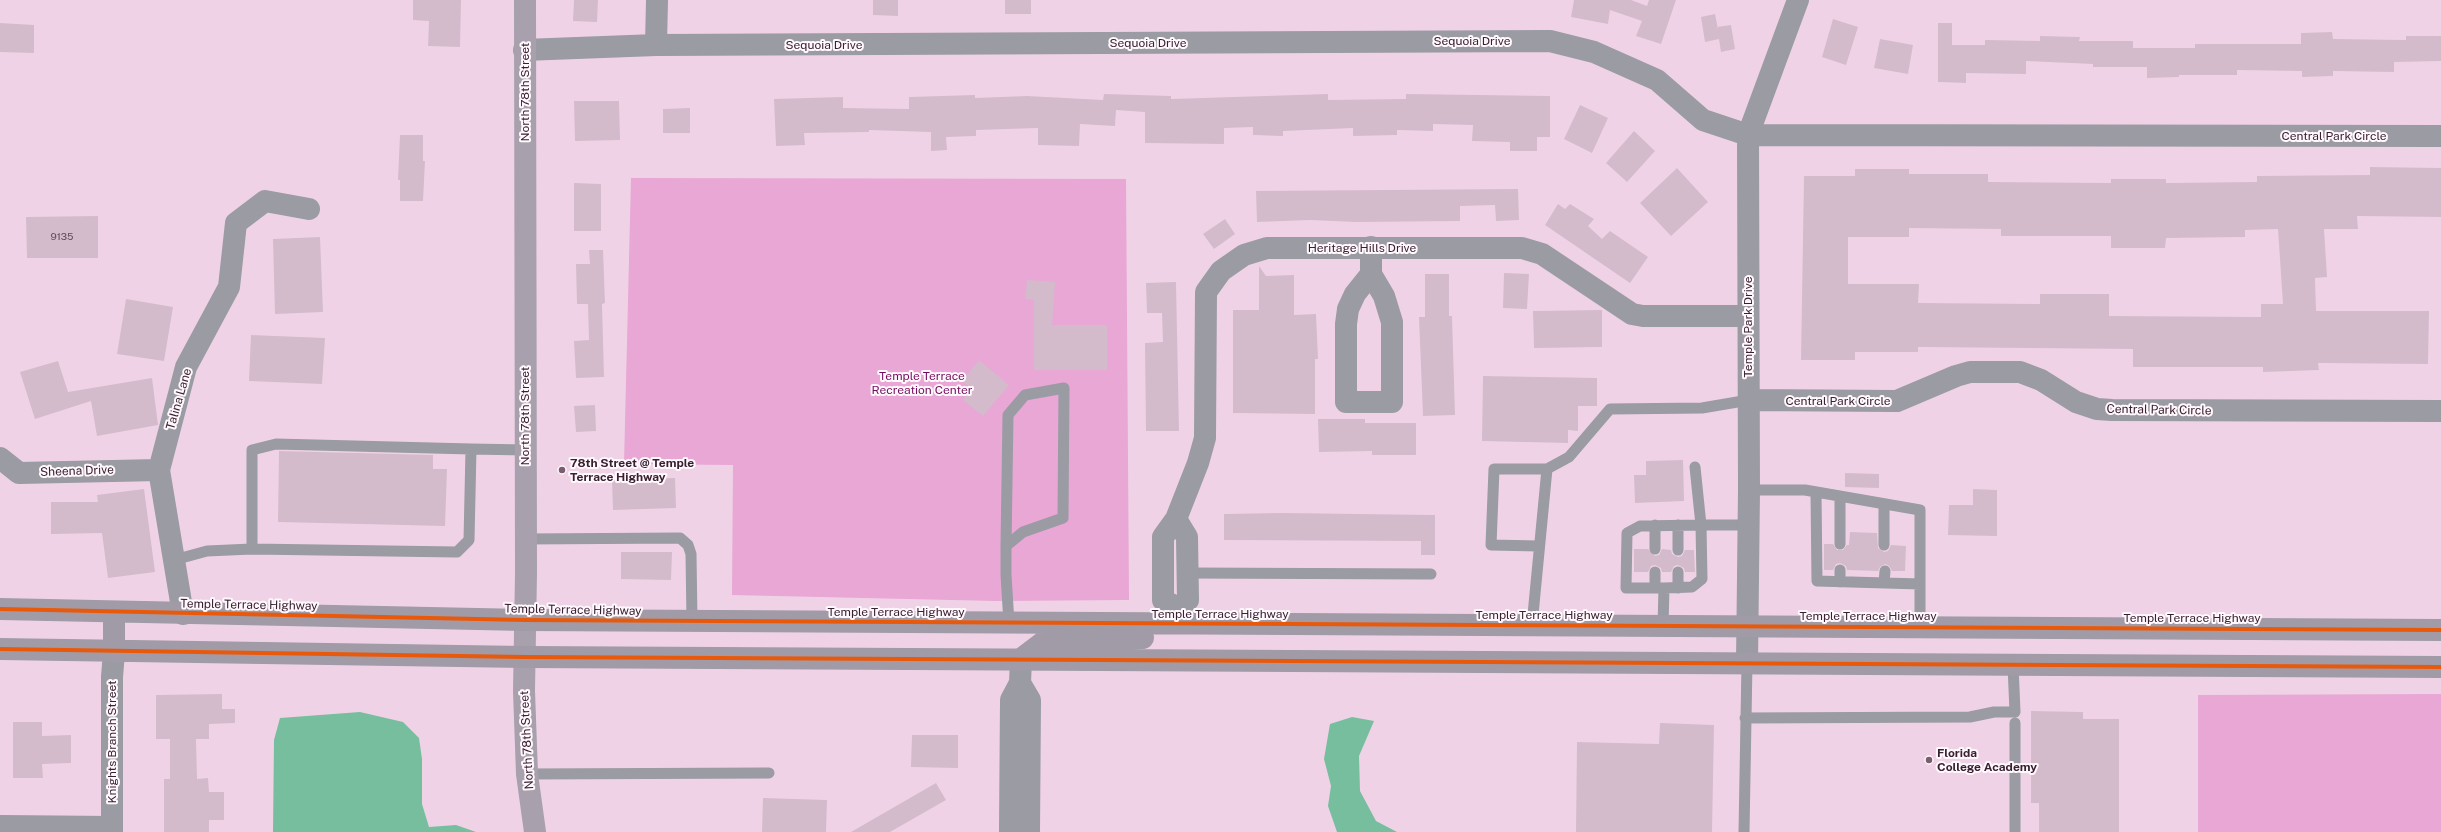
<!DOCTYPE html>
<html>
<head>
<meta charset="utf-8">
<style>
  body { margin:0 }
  canvas { display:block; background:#efd2e6 }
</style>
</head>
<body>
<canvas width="2441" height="832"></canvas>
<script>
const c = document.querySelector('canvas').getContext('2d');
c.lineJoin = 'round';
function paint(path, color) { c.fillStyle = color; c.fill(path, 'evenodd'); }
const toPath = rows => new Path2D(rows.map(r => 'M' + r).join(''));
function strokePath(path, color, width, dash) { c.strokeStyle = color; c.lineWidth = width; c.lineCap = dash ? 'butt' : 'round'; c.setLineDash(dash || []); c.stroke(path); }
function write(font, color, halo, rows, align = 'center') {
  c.font = font + ' "Public Sans",sans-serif'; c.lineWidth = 4; c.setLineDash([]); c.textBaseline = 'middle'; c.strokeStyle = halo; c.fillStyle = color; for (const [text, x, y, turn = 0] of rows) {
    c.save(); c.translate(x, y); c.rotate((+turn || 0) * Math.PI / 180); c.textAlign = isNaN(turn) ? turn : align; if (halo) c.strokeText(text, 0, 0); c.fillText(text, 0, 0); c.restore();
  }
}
paint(toPath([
  [631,178,1126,179,1129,600,996,601,732,595,733,465,624,464],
  [2441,694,2441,832,2198,832,2198,695]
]), '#e8a7d5');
paint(toPath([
  [360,712,403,722,419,738,422,759,422,804,429,827,456,825,476,832,273,832,274,740,280,718],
  [1352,717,1374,721,1359,756,1360,791,1376,821,1397,832,1337,832,1328,806,1331,786,1324,759,1330,724]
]), '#77be9e');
paint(toPath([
  [413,0,461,0,460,47,428,46,429,21,413,20],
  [574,0,598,0,597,22,573,21],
  [873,0,898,0,898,16,873,15],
  [1005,0,1031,0,1031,14,1005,14],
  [1574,0,1631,0,1647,6,1649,0,1676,0,1661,44,1636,36,1642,21,1610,10,1608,24,1571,17],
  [1715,14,1718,29,1717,27,1731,25,1735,49,1721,52,1719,39,1705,42,1701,17],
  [1833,19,1858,27,1846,65,1822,57],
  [0,23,34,25,34,53,0,52],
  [1938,23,1952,23,1952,45,1985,45,1985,40,2040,41,2040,36,2080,37,2079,41,2133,41,2133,48,2195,48,2195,44,2301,44,2301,33,2332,32,2333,39,2406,40,2406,36,2441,36,2441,61,2394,62,2394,72,2333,71,2333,76,2302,77,2302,71,2237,70,2237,75,2179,75,2179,77,2147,78,2147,67,2093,67,2093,64,2026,61,2026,74,1966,73,1966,83,1938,82],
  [1880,39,1913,45,1908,74,1874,68],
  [1104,94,1171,96,1171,99,1328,94,1328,100,1406,99,1406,94,1550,96,1550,137,1537,137,1537,151,1510,151,1510,142,1472,141,1473,125,1433,124,1433,131,1397,130,1397,135,1353,136,1353,128,1283,131,1283,136,1253,135,1253,127,1224,128,1224,144,1145,143,1145,112,1116,110,1115,126,1080,124,1079,146,1038,145,1038,128,976,130,976,136,946,137,947,150,931,151,931,132,869,130,869,132,804,133,805,145,776,146,774,99,843,97,843,108,909,109,909,97,975,95,975,98,1027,96,1103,100],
  [574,101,619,101,620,140,575,141],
  [1580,105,1608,118,1592,153,1564,139],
  [690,108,690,133,663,133,663,109],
  [1634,131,1655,151,1627,182,1606,163],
  [400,135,423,135,423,161,425,161,423,201,400,201,400,180,398,180],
  [2370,167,2441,168,2441,217,2357,216,2358,229,2324,229,2327,277,2315,278,2316,311,2429,311,2428,364,2318,363,2319,370,2263,372,2263,367,2133,367,2133,349,2028,348,1918,347,1918,352,1855,352,1855,360,1801,360,1804,176,1855,176,1855,169,1909,169,1909,174,1988,174,1988,182,2111,183,2111,179,2166,179,2166,183,2257,182,2257,176,2370,175],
  [1909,228,2001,229,2001,236,2111,236,2111,248,2165,248,2166,238,2245,237,2245,230,2278,229,2283,304,2261,304,2261,317,2109,316,2109,294,2040,294,2040,304,1918,303,1919,284,1848,284,1848,237,1909,237],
  [1677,168,1708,202,1671,236,1640,203],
  [574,183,601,184,601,231,574,231],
  [1518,189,1519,220,1496,221,1495,205,1460,206,1460,221,1356,222,1310,220,1257,222,1256,191],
  [1558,204,1565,209,1570,204,1594,219,1588,226,1602,239,1610,231,1648,257,1630,283,1545,225],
  [98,216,98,258,27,258,26,217],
  [1225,219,1235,234,1214,249,1203,234],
  [320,237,323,312,275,314,273,239],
  [589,250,603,250,605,303,602,304,604,377,576,378,574,341,589,340,588,304,577,304,576,264,590,264],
  [1259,266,1266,276,1294,275,1294,315,1316,314,1318,359,1315,359,1315,414,1233,413,1233,310,1259,310],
  [1504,273,1529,274,1527,309,1503,308],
  [1425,274,1449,274,1449,316,1452,316,1455,415,1423,416,1419,317,1425,317],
  [1027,280,1055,282,1052,325,1107,325,1107,370,1034,370,1034,300,1025,299],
  [1176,282,1179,431,1146,431,1145,343,1163,342,1162,313,1147,313,1146,283],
  [126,299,173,307,164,361,117,354],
  [1602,310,1602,347,1534,348,1533,311],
  [251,335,325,338,322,384,249,381],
  [979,360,1009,385,983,416,963,400,972,389,962,381],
  [58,361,68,392,152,378,158,425,97,436,91,401,35,419,20,372],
  [1483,376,1597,378,1597,406,1578,406,1578,431,1568,430,1568,443,1482,441],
  [595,405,596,431,576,432,574,406],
  [1318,419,1365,419,1365,423,1416,423,1416,455,1372,455,1372,451,1319,452],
  [279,451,433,455,433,469,447,469,445,526,278,522],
  [1683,460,1684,501,1635,503,1634,475,1646,475,1646,461],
  [1845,473,1879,474,1879,488,1845,487],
  [675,478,676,508,613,510,612,480],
  [144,489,155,572,108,578,102,533,51,534,51,502,98,502,97,495],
  [1973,489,1997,490,1997,536,1948,535,1949,505,1973,505],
  [1282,513,1435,515,1435,555,1421,555,1421,541,1224,540,1224,514],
  [1850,532,1877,533,1878,548,1884,552,1888,551,1891,545,1906,546,1905,571,1892,571,1889,566,1885,564,1880,567,1878,571,1847,570,1846,566,1840,563,1836,564,1833,570,1824,570,1824,544,1833,544,1837,550,1843,550,1847,545,1849,545],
  [1634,549,1648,549,1655,556,1659,555,1662,549,1671,550,1672,554,1678,557,1682,556,1685,550,1694,550,1695,572,1685,572,1684,568,1678,565,1674,566,1671,572,1662,572,1661,568,1655,565,1651,566,1648,572,1634,572],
  [621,552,672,552,671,580,621,579],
  [222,694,222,709,235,709,235,723,209,724,209,739,196,739,197,779,208,778,209,792,224,792,224,820,209,820,209,832,164,832,164,779,170,779,170,739,156,739,156,695],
  [2031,711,2083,712,2083,719,2119,719,2119,832,2039,832,2039,803,2031,803],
  [13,722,42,722,42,736,71,735,71,763,42,764,43,778,13,778],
  [1660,723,1714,725,1712,832,1576,832,1577,742,1659,744],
  [912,735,958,735,958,768,911,767],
  [936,783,946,800,890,832,851,832],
  [763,798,827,800,826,832,762,832]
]), '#d4bbcc');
strokePath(toPath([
  [471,449,469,540,457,552,252,549,252,450,276,444,471,449,526,450],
  [1749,490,1805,490,1920,510,1920,626],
  [1816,493,1817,581,1920,584],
  [1840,497,1840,544],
  [1884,504,1884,545],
  [1655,525,1655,549],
  [526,539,680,538,688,545,691,554,692,621],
  [1006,546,1023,532,1063,518,1064,388,1025,395,1008,415,1006,546,1006,575,1009,623],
  [1538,546,1491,545,1494,469,1547,469],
  [1678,550,1678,525],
  [174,560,207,551,252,549],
  [1840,570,1840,582],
  [1678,572,1678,588],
  [1188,573,1431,574],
  [1884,583,1885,571],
  [1655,588,1655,572],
  [1664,588,1626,588,1627,533,1640,526,1701,525,1695,467],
  [1532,625,1547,469,1569,457,1610,409,1702,408,1749,400],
  [1663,626,1664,588,1692,587,1702,579,1701,525,1748,525],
  [1745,718,1970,717,1994,712,2015,712,2013,665],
  [2015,723,2015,832],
  [527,774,769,773],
  [1744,832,1747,663]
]), '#9a9ba3', 11);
strokePath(toPath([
  [656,45,657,0],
  [524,50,656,45,1550,41,1594,52,1657,80,1703,120,1748,135,2441,136],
  [1371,247,1371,274,1384,296,1392,322,1392,402,1346,402,1346,324,1348,309,1355,294,1371,274],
  [1749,400,1897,401,1956,376,1970,372,2020,372,2041,380,2076,402,2097,409,2112,410,2441,411],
  [0,458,19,473,159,470],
  [1176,519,1187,537,1188,600,1178,608],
  [1178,608,1163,600,1163,537,1176,519,1198,463,1205,438,1206,292,1221,271,1244,255,1267,248,1522,248,1542,254,1632,314,1643,316,1748,316],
  [183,614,159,470,186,367,229,287,236,223,265,201,309,209],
  [1747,663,1749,490,1748,135,1798,0],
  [1020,683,1030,700,1029,832],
  [0,826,112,827],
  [112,832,112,677,114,652],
  [1010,832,1011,700,1020,683,1021,659]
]), '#9a9ba3', 22);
strokePath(toPath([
  [525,0,526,573,524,691,527,774,535,832]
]), '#a8a1ad', 22);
strokePath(toPath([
  [0,609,525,620,2441,630],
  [114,613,114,652],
  [0,649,525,657,2441,667],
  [1021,659,1046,640,1143,638]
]), '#a09ba6', 22);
strokePath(toPath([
  [0,609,525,620,2441,630],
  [0,649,525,657,2441,667]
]), '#e8590c', 4);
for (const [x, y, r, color] of [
  [562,470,4,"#795e70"],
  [1929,760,4,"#795e70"]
]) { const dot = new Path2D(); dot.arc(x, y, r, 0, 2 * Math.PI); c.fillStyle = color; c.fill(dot); strokePath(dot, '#fff8fc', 1.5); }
write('10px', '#614859', null, [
  ["9135",62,237]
]);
write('12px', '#392031', '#fff8fc', [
  ["Sequoia Drive",1472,41],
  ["Sequoia Drive",1148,43],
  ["Sequoia Drive",824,45],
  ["North 78th Street",525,92,-90],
  ["Central Park Circle",2334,136],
  ["Heritage Hills Drive",1362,248],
  ["Temple Park Drive",1748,327,-90],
  ["Talina Lane",179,399,-74],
  ["Central Park Circle",1838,401],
  ["Central Park Circle",2159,410,1],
  ["North 78th Street",525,416,-90],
  ["Sheena Drive",77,471,-2],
  ["Temple Terrace Highway",249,605,1],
  ["Temple Terrace Highway",573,610,1],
  ["Temple Terrace Highway",896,612],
  ["Temple Terrace Highway",1220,614],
  ["Temple Terrace Highway",1544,615],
  ["Temple Terrace Highway",1868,616],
  ["Temple Terrace Highway",2192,618],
  ["North 78th Street",527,740,-93],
  ["Knights Branch Street",112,742,-90]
]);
write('12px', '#730e5e', '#fff8fc', [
  ["Temple Terrace",922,376],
  ["Recreation Center",922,390]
]);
write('bold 12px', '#392031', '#fff8fc', [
  ["78th Street @ Temple",570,463],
  ["Terrace Highway",570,477],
  ["Florida",1937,753],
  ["College Academy",1937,767]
], 'left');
</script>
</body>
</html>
